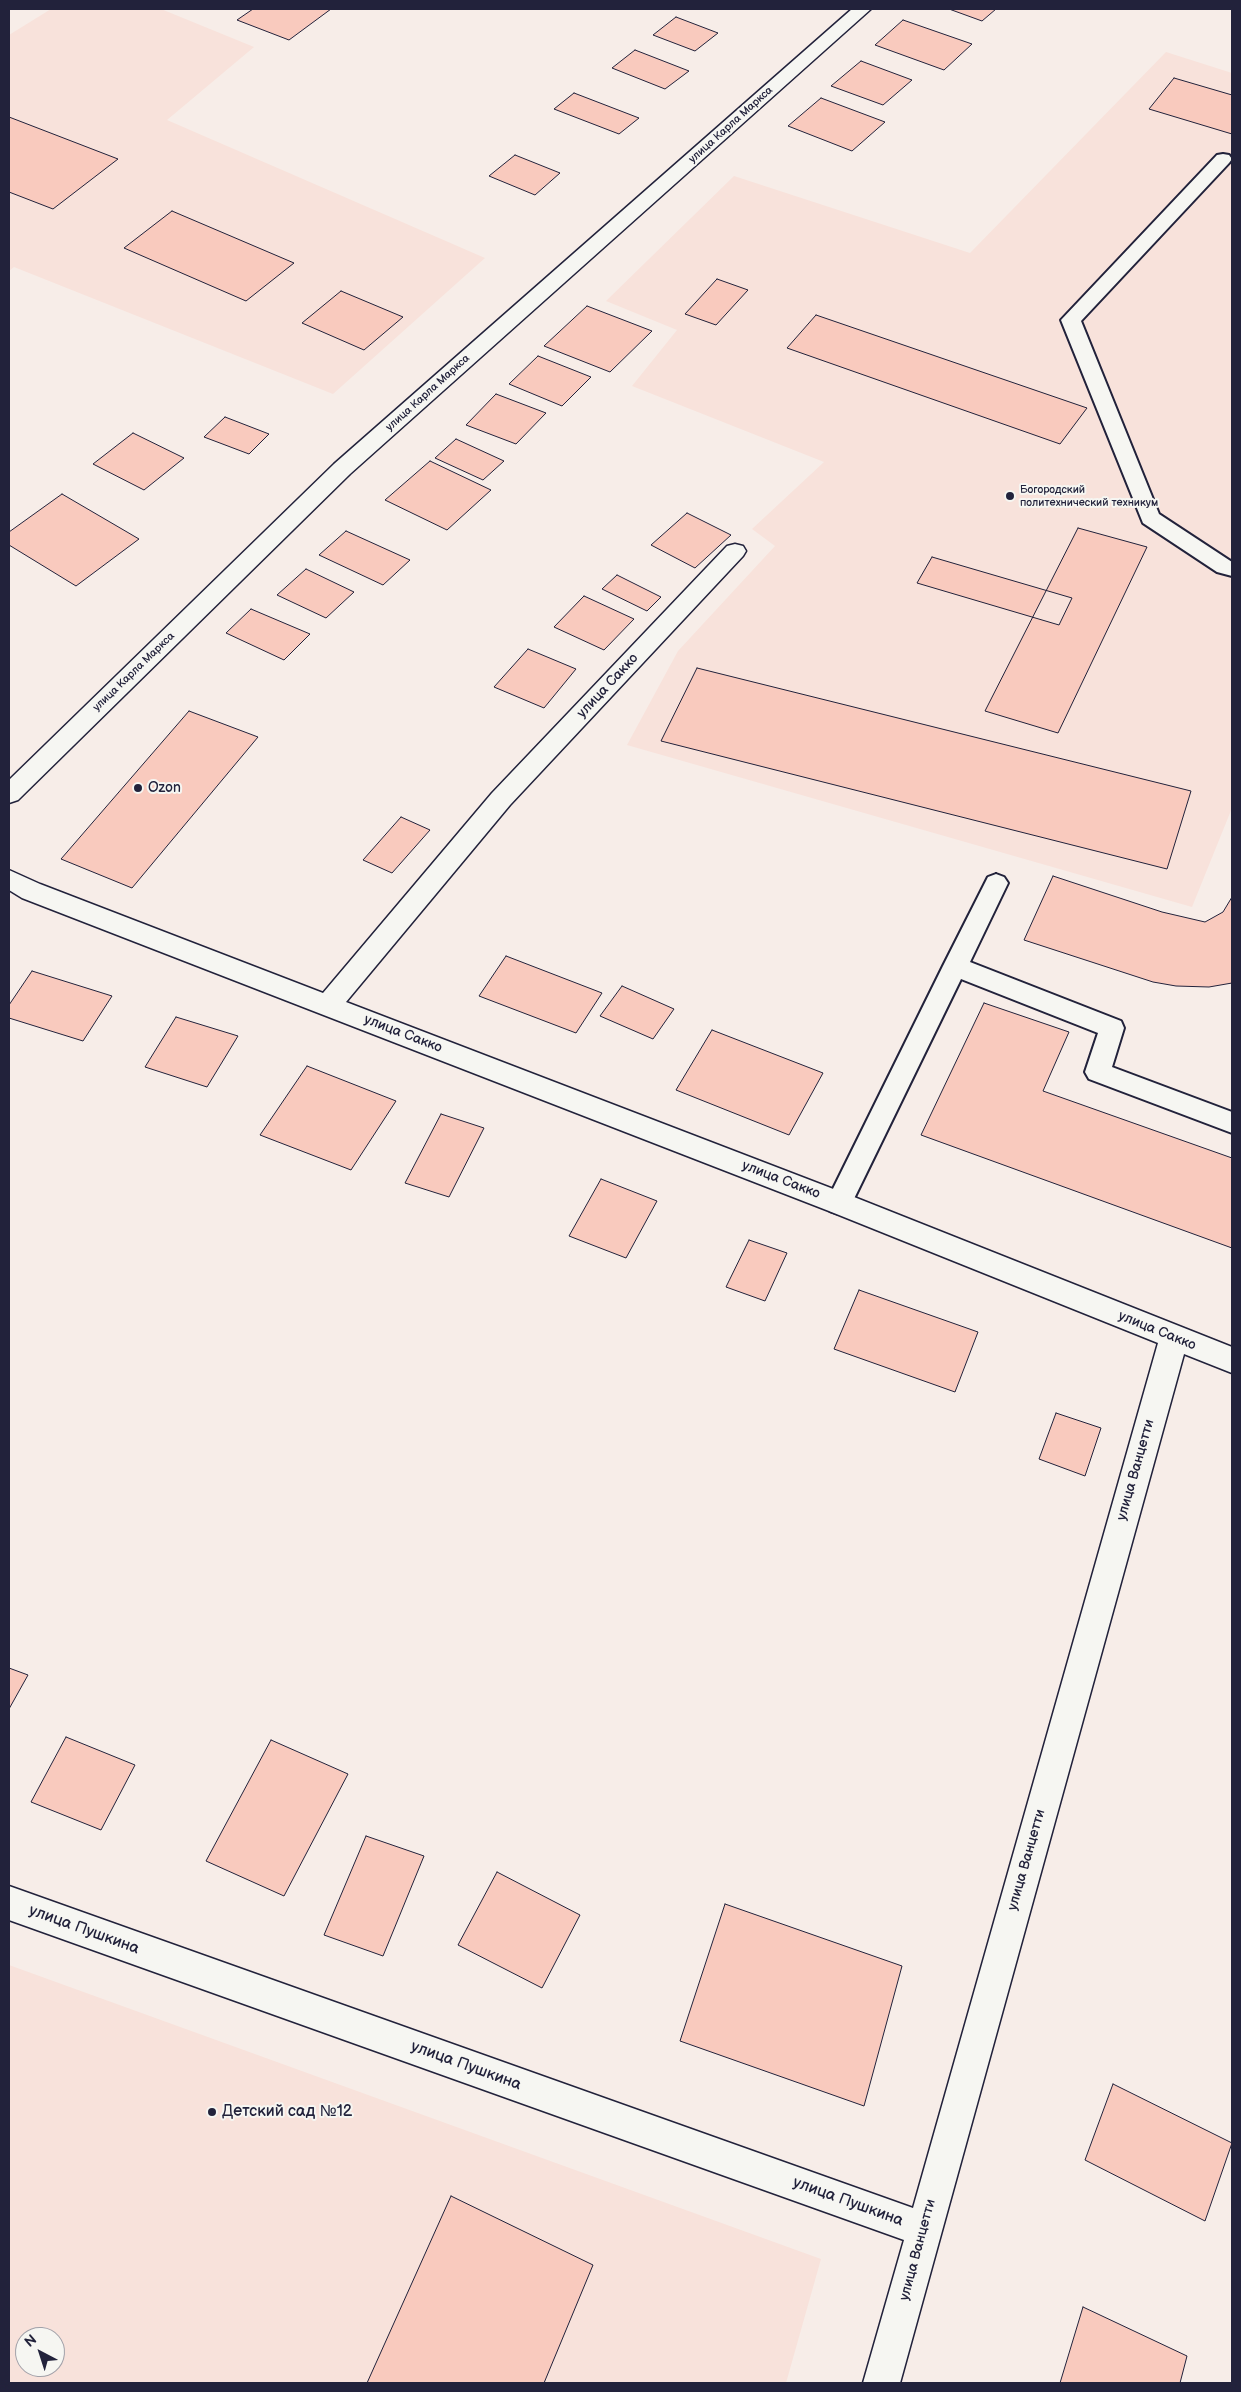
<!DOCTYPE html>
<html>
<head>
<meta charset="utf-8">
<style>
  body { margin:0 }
  #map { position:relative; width:1241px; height:2392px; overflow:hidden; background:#f7ede8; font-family:"Balsamiq Sans",sans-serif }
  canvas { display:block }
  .frame { position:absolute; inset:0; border:10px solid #22223b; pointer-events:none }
  .north { position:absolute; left:15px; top:2327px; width:50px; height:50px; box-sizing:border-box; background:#f6f6f2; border:1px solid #a1a1a9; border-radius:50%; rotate:320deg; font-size:14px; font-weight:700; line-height:20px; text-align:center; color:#22223b }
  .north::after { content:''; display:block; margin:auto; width:18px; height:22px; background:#22223b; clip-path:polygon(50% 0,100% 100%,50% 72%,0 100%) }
</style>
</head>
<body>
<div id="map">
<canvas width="1241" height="2392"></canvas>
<div class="frame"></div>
<div class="north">N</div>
</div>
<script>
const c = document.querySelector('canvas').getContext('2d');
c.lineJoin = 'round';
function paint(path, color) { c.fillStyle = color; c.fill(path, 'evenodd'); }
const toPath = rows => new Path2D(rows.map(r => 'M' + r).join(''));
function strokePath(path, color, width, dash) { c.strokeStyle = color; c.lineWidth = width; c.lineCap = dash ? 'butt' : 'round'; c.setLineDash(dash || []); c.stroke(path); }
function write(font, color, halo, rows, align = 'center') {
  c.font = font + ' "Balsamiq Sans",sans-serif'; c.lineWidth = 4; c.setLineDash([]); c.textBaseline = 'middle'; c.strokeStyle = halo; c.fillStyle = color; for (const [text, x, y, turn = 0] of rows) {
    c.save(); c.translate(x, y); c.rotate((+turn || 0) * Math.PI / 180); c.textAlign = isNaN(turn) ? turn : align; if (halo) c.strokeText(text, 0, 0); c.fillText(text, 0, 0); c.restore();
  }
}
paint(toPath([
  [51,9,161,9,254,47,167,120,485,258,333,394,14,267,9,271,9,35],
  [1166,52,1232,73,1232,808,1192,907,627,745,678,651,775,546,752,529,824,462,632,386,677,330,606,301,734,176,970,253],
  [9,1965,821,2259,786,2383,9,2383],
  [25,2337,55,2337,55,2367,25,2367]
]), '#f8e2db');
const building = toPath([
  [253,9,331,9,289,40,237,20,253,9],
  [949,9,996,9,982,21,949,9],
  [676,17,718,33,695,51,653,35,676,17],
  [903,20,972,44,944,70,875,45,903,20],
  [635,50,689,71,665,89,612,68,635,50],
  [861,61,912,80,883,105,831,86,861,61],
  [1174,78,1232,95,1232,134,1149,109,1174,78],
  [574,93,639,118,619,134,554,109,574,93],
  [821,98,885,122,852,151,788,126,821,98],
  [9,117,118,159,53,209,9,192,9,117],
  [515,155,560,173,535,195,489,176,515,155],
  [172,211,294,263,246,301,124,248,172,211],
  [717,279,748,290,716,325,685,314,717,279],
  [341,291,403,317,364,350,302,323,341,291],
  [587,306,652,331,610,372,544,346,587,306],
  [816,315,1087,408,1060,444,787,348,816,315],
  [538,356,591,377,562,406,509,384,538,356],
  [496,394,546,413,516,444,466,425,496,394],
  [225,417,269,434,249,454,204,437,225,417],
  [133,433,184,458,144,490,93,464,133,433],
  [456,439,504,461,483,480,435,458,456,439],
  [430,461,491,490,447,530,385,500,430,461],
  [62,494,139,539,76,586,9,545,9,532,62,494],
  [687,513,731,535,695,568,651,545,687,513],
  [1078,528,1147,547,1058,733,985,711,1078,528],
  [346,531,410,560,383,585,319,555,346,531],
  [932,557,1072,598,1059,625,917,583,932,557],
  [306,569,354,592,326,618,277,595,306,569],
  [617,575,661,597,647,611,602,589,617,575],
  [584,596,634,619,604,650,554,627,584,596],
  [251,609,310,634,284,660,226,633,251,609],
  [528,649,576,669,544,708,494,687,528,649],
  [697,668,1191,791,1167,869,661,741,697,668],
  [189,711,258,737,132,888,61,859,189,711],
  [401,817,430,830,392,873,363,860,401,817],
  [1053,876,1162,912,1205,922,1223,912,1232,897,1232,983,1209,987,1176,986,1153,982,1024,940,1053,876],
  [506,956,602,993,576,1033,479,996,506,956],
  [32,971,112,996,83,1041,9,1018,9,1005,32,971],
  [622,986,674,1009,653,1039,600,1016,622,986],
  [984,1003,1069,1032,1043,1091,1232,1158,1232,1248,921,1135,984,1003],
  [176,1017,238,1036,207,1087,145,1067,176,1017],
  [712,1030,823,1073,789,1135,676,1090,712,1030],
  [307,1066,396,1101,351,1170,260,1135,307,1066],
  [441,1114,484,1128,449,1197,405,1183,441,1114],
  [601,1179,657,1201,626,1258,569,1236,601,1179],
  [749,1240,787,1253,765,1301,726,1287,749,1240],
  [859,1290,978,1332,955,1392,834,1349,859,1290],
  [1056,1413,1101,1428,1085,1476,1039,1459,1056,1413],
  [9,1668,28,1675,9,1709,9,1668],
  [66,1737,135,1765,101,1830,31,1802,66,1737],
  [271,1740,348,1774,284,1896,206,1861,271,1740],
  [366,1836,424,1856,383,1956,324,1935,366,1836],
  [497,1872,580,1915,542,1988,458,1945,497,1872],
  [725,1904,902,1966,864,2106,680,2041,725,1904],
  [1113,2084,1232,2143,1205,2221,1085,2160,1113,2084],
  [451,2196,593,2265,544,2383,367,2383,451,2196],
  [1083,2307,1187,2356,1180,2383,1060,2383,1083,2307]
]);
paint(building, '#f9cabe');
strokePath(building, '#22223b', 1);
const lane = toPath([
  [1223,154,1229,155,1232,159,1229,163,1081,321,1159,514,1232,562,1232,576,1217,572,1143,523,1061,320,1217,155,1223,154],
  [996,874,1004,877,1008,883,970,962,1121,1021,1124,1028,1112,1067,1232,1112,1232,1133,1089,1079,1085,1072,1098,1033,961,979,848,1211,839,1214,830,1211,826,1203,943,966,988,877,996,874]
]);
const street = toPath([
  [852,9,871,9,350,474,18,800,9,803,9,780,334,464,852,9],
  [735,544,743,546,746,551,743,556,510,805,346,1002,849,1195,1232,1347,1232,1373,1184,1354,900,2383,863,2383,904,2240,9,1920,9,1886,913,2208,1158,1343,829,1211,22,898,9,890,9,870,40,884,323,993,492,793,727,546,735,544]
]);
strokePath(lane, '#22223b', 4);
strokePath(street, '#22223b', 3);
paint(lane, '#f6f6f2');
paint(street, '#f6f6f2');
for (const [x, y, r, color] of [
  [1010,496,5,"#22223b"],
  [138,788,5,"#22223b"],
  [212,2112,5,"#22223b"]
]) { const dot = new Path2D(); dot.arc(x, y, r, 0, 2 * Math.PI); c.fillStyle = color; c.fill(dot); strokePath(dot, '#f6f6f2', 2); }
write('11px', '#22223b', '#f6f6f2', [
  ["улица Карла Маркса",731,125,-42],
  ["улица Карла Маркса",428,393,-42],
  ["улица Карла Маркса",134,672,-44]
]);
write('11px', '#22223b', '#f6f6f2', [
  ["Богородский",1020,490],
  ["политехнический техникум",1020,503]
], 'left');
write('14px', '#22223b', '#f6f6f2', [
  ["улица Сакко",608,686,-47],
  ["улица Сакко",403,1034,21],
  ["улица Сакко",781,1180,21],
  ["улица Сакко",1157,1331,22],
  ["улица Ванцетти",1136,1470,-74],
  ["улица Ванцетти",1027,1860,-74],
  ["улица Ванцетти",918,2250,-75]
]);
write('14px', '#22223b', '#f6f6f2', [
  ["Ozon",148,788]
], 'left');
write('16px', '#22223b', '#f6f6f2', [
  ["улица Пушкина",84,1930,20],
  ["улица Пушкина",466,2066,20],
  ["улица Пушкина",848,2202,20]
]);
write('16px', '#22223b', '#f6f6f2', [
  ["Детский сад №12",222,2112]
], 'left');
</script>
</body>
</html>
